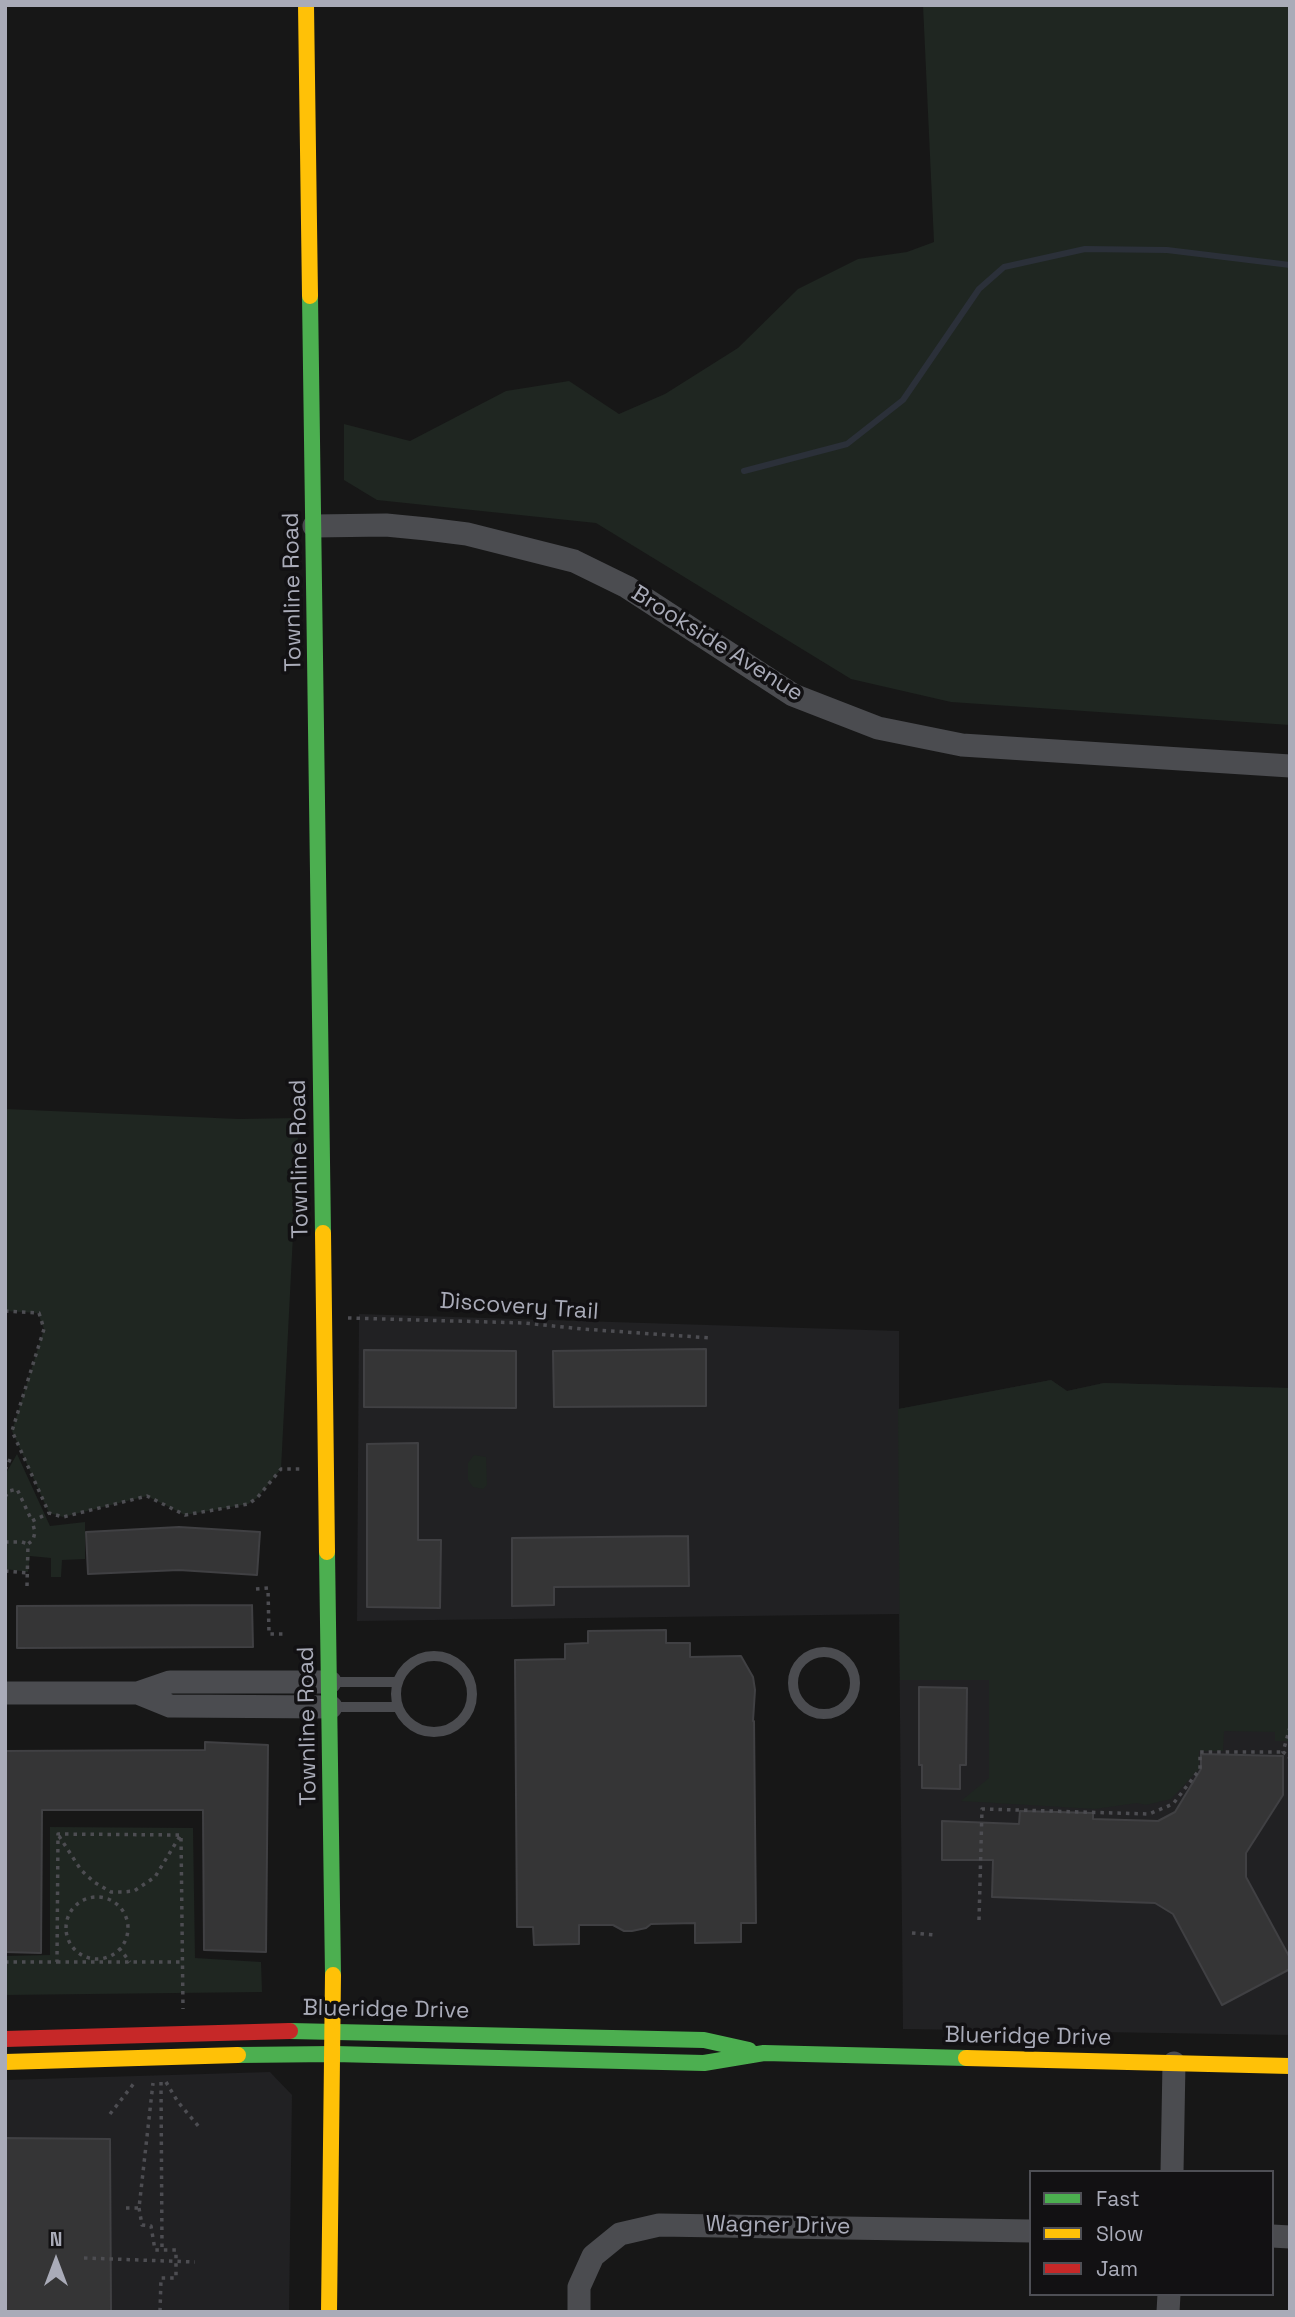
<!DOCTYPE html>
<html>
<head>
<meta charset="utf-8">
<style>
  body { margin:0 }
  #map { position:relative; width:1295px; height:2317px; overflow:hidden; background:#171717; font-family:"Space Grotesk",sans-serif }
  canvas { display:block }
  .frame { position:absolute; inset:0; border:7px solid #a9abb8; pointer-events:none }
  .legend { position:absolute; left:1029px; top:2170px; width:245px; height:126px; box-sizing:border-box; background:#121113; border:2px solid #4e4f55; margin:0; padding:9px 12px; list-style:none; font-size:21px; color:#a9abb8 }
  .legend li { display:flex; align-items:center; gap:14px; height:35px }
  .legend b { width:35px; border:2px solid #4e4f55 }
  .north { position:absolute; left:21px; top:2226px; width:70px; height:70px; -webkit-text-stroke:5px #121113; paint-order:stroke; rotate:0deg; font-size:19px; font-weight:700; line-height:28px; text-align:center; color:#a9abb8 }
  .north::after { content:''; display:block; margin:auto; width:24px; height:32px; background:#a9abb8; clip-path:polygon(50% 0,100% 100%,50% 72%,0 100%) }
</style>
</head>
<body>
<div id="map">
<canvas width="1295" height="2317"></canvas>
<div class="frame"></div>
<ul class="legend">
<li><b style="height:9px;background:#4caf50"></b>Fast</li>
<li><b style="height:9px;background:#ffc107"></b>Slow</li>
<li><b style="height:9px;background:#c62828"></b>Jam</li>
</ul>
<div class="north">N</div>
</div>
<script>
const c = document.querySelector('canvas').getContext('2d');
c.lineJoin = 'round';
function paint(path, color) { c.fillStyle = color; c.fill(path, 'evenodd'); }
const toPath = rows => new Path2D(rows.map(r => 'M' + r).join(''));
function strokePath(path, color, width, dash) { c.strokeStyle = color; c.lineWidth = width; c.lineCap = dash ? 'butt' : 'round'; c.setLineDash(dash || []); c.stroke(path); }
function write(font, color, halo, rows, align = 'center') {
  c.font = font + ' "Space Grotesk",sans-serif'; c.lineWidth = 7; c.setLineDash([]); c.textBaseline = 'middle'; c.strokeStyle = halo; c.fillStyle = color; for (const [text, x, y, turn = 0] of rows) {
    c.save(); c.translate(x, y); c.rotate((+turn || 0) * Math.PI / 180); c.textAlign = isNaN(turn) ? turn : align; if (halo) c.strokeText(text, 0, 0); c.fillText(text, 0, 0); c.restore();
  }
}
paint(toPath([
  [359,1314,899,1331,899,1409,1051,1380,1067,1391,1104,1383,1290,1388,1290,2035,903,2029,899,1614,357,1621],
  [270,2072,292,2095,289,2312,5,2312,5,2080]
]), '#212123');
paint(toPath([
  [923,5,1290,5,1290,725,951,702,851,679,596,523,377,500,344,480,344,424,410,441,506,391,569,381,619,414,665,394,738,348,798,289,858,259,907,252,934,242],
  [5,1109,239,1119,299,1118,281,1469,257,1498,248,1504,185,1515,147,1496,63,1517,49,1513,12,1431,44,1329,38,1313,5,1311],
  [1051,1380,1067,1391,1104,1383,1290,1388,1290,1741,1275,1741,1275,1732,1224,1731,1223,1751,1199,1751,1199,1769,1171,1799,1146,1805,1137,1803,1095,1809,961,1801,989,1778,989,1680,900,1680,898,1409],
  [17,1454,50,1526,85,1522,85,1559,62,1560,61,1577,51,1577,51,1558,30,1556,28,1572,5,1569,5,1475],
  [474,1455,486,1457,487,1485,483,1489,473,1487,468,1480,468,1463],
  [50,1827,193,1828,195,1958,261,1962,262,1992,5,1995,5,1956,50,1955]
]), '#1f2621');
strokePath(toPath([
  [744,471,847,444,903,400,979,289,1004,267,1085,249,1167,250,1290,265]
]), '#2b3039', 6);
const building = toPath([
  [706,1349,706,1406,554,1407,553,1351,706,1349],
  [364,1350,516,1351,516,1408,364,1407,364,1350],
  [418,1443,418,1540,441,1540,440,1608,367,1607,367,1444,418,1443],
  [179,1527,260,1532,257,1575,179,1570,88,1574,86,1532,179,1527],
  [688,1536,689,1586,554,1587,554,1605,512,1606,512,1538,688,1536],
  [252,1605,253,1647,17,1648,17,1606,252,1605],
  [666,1630,666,1643,690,1643,690,1657,741,1656,753,1677,755,1690,753,1721,754,1721,756,1923,741,1923,741,1942,695,1943,695,1923,651,1924,646,1928,632,1931,624,1931,613,1925,579,1925,579,1944,534,1945,533,1927,517,1927,515,1660,565,1659,565,1644,588,1643,588,1631,666,1630],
  [919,1687,967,1688,966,1765,960,1765,960,1789,922,1788,922,1765,919,1765,919,1687],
  [205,1742,268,1745,266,1952,204,1950,203,1810,42,1810,41,1953,5,1952,5,1751,205,1750,205,1742],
  [1201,1754,1283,1756,1283,1795,1246,1853,1246,1877,1290,1958,1290,1969,1222,2005,1173,1914,1155,1903,992,1897,993,1860,942,1860,942,1821,1019,1824,1020,1811,1093,1813,1093,1819,1158,1821,1175,1812,1201,1769,1201,1754],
  [5,2138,110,2139,111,2312,5,2312,5,2138]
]);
paint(building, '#353536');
strokePath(building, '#404043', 2);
strokePath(toPath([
  [5,1311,39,1313,44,1329,12,1431,49,1513,63,1517,147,1496,185,1515,248,1504,257,1498,281,1469,300,1469],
  [348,1318,525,1323,582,1329,711,1338],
  [5,1470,12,1455],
  [5,1497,9,1491,17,1489,32,1521,49,1513],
  [5,1542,22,1542,28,1544],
  [5,1571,28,1573],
  [27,1586,28,1544,33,1540,35,1532,32,1521],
  [256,1589,268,1588,269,1634,287,1634],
  [1290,1727,1283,1752,1289,1756,1290,1760],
  [59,1836,81,1870,94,1882,111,1892,123,1892,134,1891,155,1877,180,1836],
  '66 1928a31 31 0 1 1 62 0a31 31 0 1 1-62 0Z',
  [979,1920,982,1809,1149,1814,1173,1804,1200,1769,1200,1752,1283,1752],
  [912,1933,934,1935],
  [119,1948,130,1962],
  [5,1962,57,1962,58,1834,181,1835,183,2009],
  [57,1962,183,1962],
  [161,2082,162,2250],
  [166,2082,178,2102,200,2128],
  [110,2114,135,2082],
  [126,2208,139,2208,153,2083],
  [139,2208,142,2225,151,2226,155,2250,176,2250,176,2278,161,2278,160,2312],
  [84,2258,195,2262]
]), '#4d4d52', 3.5, [3.5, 5]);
strokePath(toPath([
  '793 1683a31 31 0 1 1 62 0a31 31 0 1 1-62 0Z',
  '396 1694a38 38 0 1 1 76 0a38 38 0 1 1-76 0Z',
  [330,1682,398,1682],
  [333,1707,398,1707]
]), '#4b4c50', 10);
strokePath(toPath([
  [314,526,386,525,427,529,467,534,574,561,627,587,793,695,878,728,962,745,1290,766],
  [5,1693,138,1693,170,1682,330,1682],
  [138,1693,170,1706,331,1707],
  [1172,2172,1174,2063],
  [1272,2236,1290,2237],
  [579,2312,579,2287,593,2256,620,2234,659,2225,1031,2231],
  [1168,2312,1169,2294]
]), '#4b4c50', 23);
strokePath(toPath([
  [310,296,323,1233],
  [327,1552,333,1975],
  [290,2031,704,2040,749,2050],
  [238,2055,334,2054,704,2063,764,2053,966,2058]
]), '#4caf50', 16);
strokePath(toPath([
  [306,5,310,296],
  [323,1233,327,1552],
  [966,2058,1290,2066],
  [5,2062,238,2055],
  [329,2312,333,1975]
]), '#ffc107', 16);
strokePath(toPath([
  [5,2039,290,2031]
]), '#c62828', 16);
write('23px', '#a9abb8', '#121113', [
  ["Townline Road",293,592,-91],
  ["Brookside Avenue",717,644,32],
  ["Townline Road",300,1159,-91],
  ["Discovery Trail",519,1307,4],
  ["Townline Road",308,1726,-91],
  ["Blueridge Drive",386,2010,1],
  ["Blueridge Drive",1028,2037,1],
  ["Wagner Drive",778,2226,1]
]);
</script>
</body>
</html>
